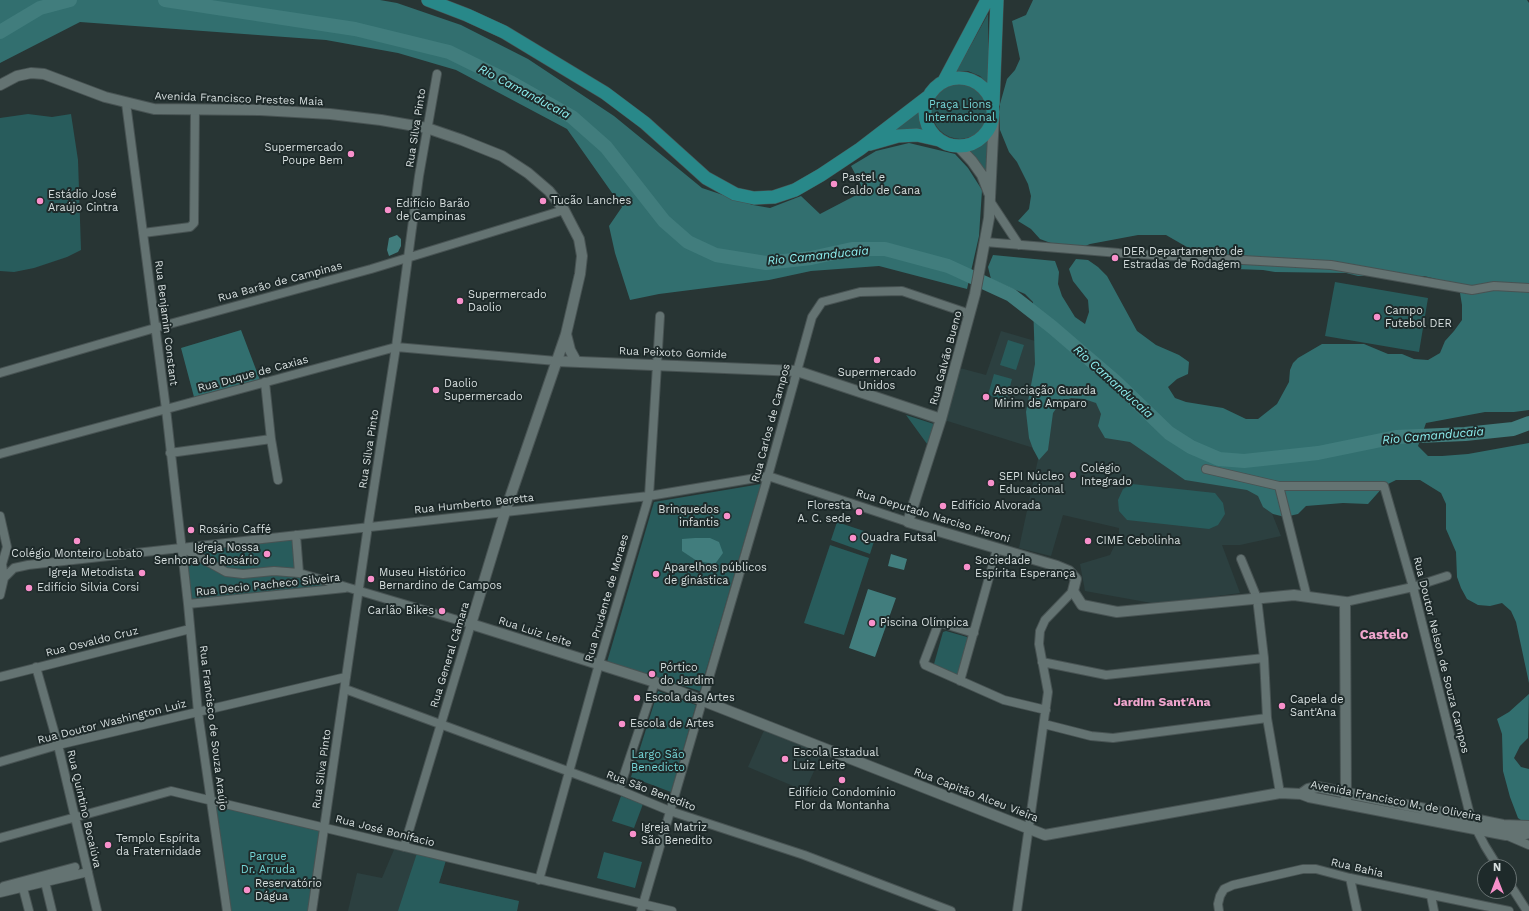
<!DOCTYPE html>
<html>
<head>
<meta charset="utf-8">
<style>
  body { margin:0 }
  #map { position:relative; width:1529px; height:911px; overflow:hidden; background:#283534; font-family:"Work Sans",sans-serif }
  canvas { display:block }
  .north { position:absolute; left:1477px; top:859px; width:40px; height:40px; box-sizing:border-box; background:#1e2a2a; border:1px solid #687272; border-radius:50%; rotate:0deg; font-size:11px; font-weight:700; line-height:16px; text-align:center; color:#d7dfdf }
  .north::after { content:''; display:block; margin:auto; width:14px; height:18px; background:#f890cb; clip-path:polygon(50% 0,100% 100%,50% 72%,0 100%) }
</style>
</head>
<body>
<div id="map">
<canvas width="1529" height="911"></canvas>
<div class="north">N</div>
</div>
<script>
const c = document.querySelector('canvas').getContext('2d');
c.lineJoin = 'round';
function paint(path, color) { c.fillStyle = color; c.fill(path, 'evenodd'); }
const toPath = rows => new Path2D(rows.map(r => 'M' + r).join(''));
function strokePath(path, color, width, dash) { c.strokeStyle = color; c.lineWidth = width; c.lineCap = dash ? 'butt' : 'round'; c.setLineDash(dash || []); c.stroke(path); }
function write(font, color, halo, rows, align = 'center') {
  c.font = font + ' "Work Sans",sans-serif'; c.lineWidth = 4; c.setLineDash([]); c.textBaseline = 'middle'; c.strokeStyle = halo; c.fillStyle = color; for (const [text, x, y, turn = 0] of rows) {
    c.save(); c.translate(x, y); c.rotate((+turn || 0) * Math.PI / 180); c.textAlign = isNaN(turn) ? turn : align; if (halo) c.strokeText(text, 0, 0); c.fillText(text, 0, 0); c.restore();
  }
}
paint(toPath([
  [1001,331,1042,343,1102,395,1259,481,1281,536,1240,545,1222,545,1240,593,1157,604,1085,591,1080,564,1110,555,1119,536,1119,528,1063,515,1051,556,1019,548,1040,450,941,419,956,367,986,375],
  [765,728,823,751,805,791,748,767],
  [396,845,447,857,439,883,519,901,517,911,348,911,357,873,382,878]
]), '#2c4040');
paint(toPath([
  [988,14,988,84,980,76,968,71,956,72],
  '932 111a28 28 0 1 1 56 0a28 28 0 1 1-56 0Z',
  [919,107,920,120,925,130,888,132],
  [28,114,52,117,71,114,78,160,81,250,67,257,34,268,14,272,0,271,0,118],
  [988,140,988,175,970,151],
  [1335,282,1428,298,1419,352,1325,336],
  [1008,340,1024,345,1016,370,1000,365],
  [994,374,1012,379,1006,401,988,395],
  [906,415,937,425,930,448],
  [761,484,700,691,607,662,654,502],
  [1132,484,1215,493,1223,503,1225,514,1218,525,1209,529,1127,520,1119,511,1118,500,1123,489],
  [837,522,876,535,870,554,831,540],
  [294,538,297,571,242,572,225,569,197,548],
  [830,545,869,558,844,635,804,623],
  [186,553,226,574,275,574,298,576,339,587,191,602],
  [946,631,967,637,967,640,958,674,956,675,934,666,934,664,943,632],
  [658,691,696,705,671,792,631,777],
  [621,796,643,804,634,828,612,821],
  [212,803,323,828,314,911,227,911],
  [418,850,447,857,439,883,519,901,517,911,398,911],
  [604,852,642,862,635,888,597,878]
]), '#285c5c');
paint(toPath([
  [0,0,380,0,397,3,461,25,528,59,614,116,702,188,753,205,770,208,801,196,820,214,864,191,851,166,876,151,909,143,955,154,968,168,982,190,979,236,967,289,879,266,811,271,769,280,659,294,630,300,615,253,609,226,622,207,567,129,456,70,398,53,326,40,80,22,0,63],
  [1033,0,1527,0,1529,3,1529,410,1514,412,1485,412,1426,423,1418,446,1428,456,1442,456,1468,454,1529,443,1529,683,1516,622,1511,611,1502,603,1490,606,1478,605,1467,599,1461,588,1457,577,1456,552,1446,529,1446,504,1441,493,1420,480,1396,480,1384,486,1368,504,1343,503,1306,506,1298,514,1285,517,1273,514,1263,507,1258,496,1247,490,1185,480,1130,442,1105,438,1098,426,1101,414,1096,403,1084,399,1071,398,1060,403,1053,413,1048,450,1039,460,1033,449,1029,438,1026,412,1035,364,1033,302,1025,294,991,279,988,267,993,255,1055,261,1059,272,1058,284,1062,296,1075,317,1085,324,1089,312,1088,300,1073,281,1069,269,1076,259,1088,260,1098,267,1107,276,1137,331,1156,345,1179,355,1189,362,1188,374,1177,379,1168,387,1175,398,1186,402,1223,408,1246,419,1258,419,1277,404,1289,382,1290,370,1293,363,1298,358,1322,344,1364,344,1388,354,1402,354,1414,359,1428,360,1440,353,1445,341,1454,331,1462,320,1462,305,1460,293,1448,284,1436,279,1424,276,1358,276,1346,273,1275,272,1263,270,1235,269,1213,262,1166,235,1138,235,1090,244,1078,249,1064,248,1040,239,1031,229,1018,221,1029,209,1031,196,1028,184,1017,162,1009,152,1000,130,1000,104,1007,79,1015,70,1020,59,1012,21,1026,15],
  [241,330,260,380,194,397,181,348],
  [1529,694,1528,738,1520,746,1514,758,1521,767,1529,769,1529,821,1525,823,1518,818,1510,797,1503,771,1502,734,1497,719,1509,712]
]), '#326f6f');
paint(toPath([
  [397,235,401,239,401,246,398,252,389,256,387,250,389,238],
  [695,538,710,538,719,542,723,553,715,564,697,561,682,551,682,539],
  [891,554,907,559,904,570,888,566],
  [868,589,896,598,875,657,849,648]
]), '#417d7d');
strokePath(toPath([
  [165,0,355,29,449,52,512,83,572,117,606,147,664,221,688,242,716,255,766,263,811,258,852,249,885,249,948,266,1011,295,1052,327,1116,382,1169,433,1191,447,1219,459,1244,461,1318,453,1396,437,1465,434,1513,429,1529,423],
  [0,32,40,8,70,0]
]), '#417d7d', 14);
const minor = toPath([
  [126,103,166,409,188,604,198,712,227,911],
  [990,201,1019,245],
  [143,233,190,227,194,223,195,109],
  [985,242,1119,253,1331,265,1472,290,1494,286,1529,288],
  [0,373,155,328,371,269,564,210],
  [271,439,278,480],
  [170,453,271,439,265,382],
  [0,454,396,347,556,361],
  [1206,469,1279,486,1384,486,1413,587,1471,819,1485,846,1498,867],
  [1279,486,1307,597],
  [0,516,7,547,2,564,4,578,0,595],
  [296,535,299,573],
  [181,547,226,572,243,574,274,571,299,573,471,624,404,847],
  [1241,559,1257,598,1264,658,1267,718,1280,793],
  [4,578,14,568,28,565,649,496,768,476,908,522],
  [1345,602,1413,587,1447,576],
  [188,604,345,588],
  [974,633,941,623,938,625,924,662,925,665,1004,700,1046,710],
  [1042,662,1106,675,1264,658],
  [36,667,58,745,97,911],
  [0,677,190,629],
  [960,681,997,549],
  [345,689,619,790,670,811,804,855,951,911],
  [1044,724,1091,736,1113,738,1267,718],
  [0,762,58,745,346,677],
  [619,790,655,682],
  [1508,836,1529,845],
  [0,838,171,791,672,911],
  [1350,878,1357,911],
  [539,880,599,664,649,496,660,316],
  [45,882,52,911],
  [1509,883,1527,911],
  [23,888,29,911],
  [0,889,4,886,75,867],
  [0,893,88,872],
  [1431,896,1434,911],
  [312,911,368,526,396,347,419,176,437,74],
  [641,911,768,476,812,317,822,302,860,292,902,291,970,314],
  [1017,911,1048,692,1039,644,1040,631,1045,620,1073,591],
  [1219,911,1218,904,1220,896,1224,889,1233,885,1303,869,1316,869,1350,878,1509,911]
]);
const tertiary = toPath([
  [0,85,17,76,31,73,44,74,105,97,154,109,260,110,330,114,381,120,427,128,462,140,502,156,528,173,549,191,564,210,579,239,582,256,580,274,566,334,570,350,576,361],
  [994,115,989,218,975,294,941,419,908,522,1057,566,1069,571,1076,579,1073,591,1082,605,1117,612,1294,595,1345,602,1346,804],
  [958,146,972,161,982,175,989,193],
  [566,334,505,512,471,624,655,682,1045,835,1280,793,1301,794,1309,797,1506,835,1522,835,1529,833],
  [556,361,797,371,941,419],
  [1301,794,1308,789,1318,787,1503,825,1529,826]
]);
const primary = toPath([
  [428,0,467,15,504,32,605,93,645,123,706,178,735,194,754,198,774,197,795,190,821,175,860,149,929,96],
  '925 112a34 34 0 1 1 68 0a34 34 0 1 1-68 0Z',
  [944,81,987,0],
  [993,104,997,0],
  [870,144,898,136,917,135,939,140]
]);
strokePath(minor, '#485353', 10);
strokePath(tertiary, '#485353', 12);
strokePath(primary, '#485353', 14);
strokePath(minor, '#647372', 8);
strokePath(tertiary, '#647372', 10);
strokePath(primary, '#288889', 13);
for (const [x, y, r, color] of [
  [351,154,4,"#f890cb"],
  [834,184,4,"#f890cb"],
  [40,201,4,"#f890cb"],
  [543,201,4,"#f890cb"],
  [388,210,4,"#f890cb"],
  [1115,258,4,"#f890cb"],
  [460,301,4,"#f890cb"],
  [1377,317,4,"#f890cb"],
  [877,360,4,"#f890cb"],
  [436,390,4,"#f890cb"],
  [986,397,4,"#f890cb"],
  [1073,475,4,"#f890cb"],
  [991,483,4,"#f890cb"],
  [943,506,4,"#f890cb"],
  [859,512,4,"#f890cb"],
  [727,516,4,"#f890cb"],
  [191,530,4,"#f890cb"],
  [853,538,4,"#f890cb"],
  [77,541,4,"#f890cb"],
  [1088,541,4,"#f890cb"],
  [267,554,4,"#f890cb"],
  [967,567,4,"#f890cb"],
  [142,573,4,"#f890cb"],
  [656,574,4,"#f890cb"],
  [371,579,4,"#f890cb"],
  [29,588,4,"#f890cb"],
  [442,611,4,"#f890cb"],
  [872,623,4,"#f890cb"],
  [652,674,4,"#f890cb"],
  [637,698,4,"#f890cb"],
  [1282,706,4,"#f890cb"],
  [622,724,4,"#f890cb"],
  [785,759,4,"#f890cb"],
  [842,780,4,"#f890cb"],
  [633,834,4,"#f890cb"],
  [108,845,4,"#f890cb"],
  [247,890,4,"#f890cb"]
]) { const dot = new Path2D(); dot.arc(x, y, r, 0, 2 * Math.PI); c.fillStyle = color; c.fill(dot); strokePath(dot, '#1e2a2a', 1.5); }
write('11px', '#d7dfdf', '#1e2a2a', [
  ["Avenida Francisco Prestes Maia",239,99,2],
  ["Rua Silva Pinto",416,128,-81],
  ["Rua Barão de Campinas",280,282,-15],
  ["Rua Benjamin Constant",166,323,83],
  ["Rua Peixoto Gomide",673,353,2],
  ["Rua Galvão Bueno",946,358,-75],
  ["Rua Duque de Caxias",253,374,-15],
  ["Rua Carlos de Campos",771,423,-75],
  ["Rua Silva Pinto",369,449,-81],
  ["Rua Humberto Beretta",474,504,-6],
  ["Rua Deputado Narciso Pieroni",933,516,17],
  ["Rua Decio Pacheco Silveira",268,585,-6],
  ["Rua Prudente de Moraes",607,598,-74],
  ["Rua Luiz Leite",535,632,18],
  ["Rua Osvaldo Cruz",92,642,-14],
  ["Rua General Câmara",450,655,-73],
  ["Rua Doutor Nelson de Souza Campos",1441,655,76],
  ["Rua Doutor Washington Luiz",112,722,-14],
  ["Rua Francisco de Souza Araújo",213,728,83],
  ["Rua Silva Pinto",322,769,-82],
  ["Rua São Benedito",651,791,21],
  ["Rua Capitão Alceu Vieira",976,795,21],
  ["Avenida Francisco M. de Oliveira",1396,801,11],
  ["Rua Quintino Bocaiúva",84,809,77],
  ["Rua José Bonifacio",385,831,14],
  ["Rua Bahia",1357,868,13]
]);
write('11px', '#75d6d7', '#1e2a2a', [
  ["Praça Lions",960,105],
  ["Internacional",960,118],
  ["Largo São",658,755],
  ["Benedicto",658,768],
  ["Parque",268,857],
  ["Dr. Arruda",268,870]
]);
write('11px', '#d7dfdf', '#1e2a2a', [
  ["Supermercado",343,148,"right"],
  ["Poupe Bem",343,161,"right"],
  ["Pastel e",842,178],
  ["Caldo de Cana",842,191],
  ["Estádio José",48,195],
  ["Araújo Cintra",48,208],
  ["Tucão Lanches",551,201],
  ["Edifício Barão",396,204],
  ["de Campinas",396,217],
  ["DER Departamento de",1123,252],
  ["Estradas de Rodagem",1123,265],
  ["Supermercado",468,295],
  ["Daolio",468,308],
  ["Campo",1385,311],
  ["Futebol DER",1385,324],
  ["Supermercado",877,373,"center"],
  ["Unidos",877,386,"center"],
  ["Daolio",444,384],
  ["Supermercado",444,397],
  ["Associação Guarda",994,391],
  ["Mirim de Amparo",994,404],
  ["Colégio",1081,469],
  ["Integrado",1081,482],
  ["SEPI Núcleo",999,477],
  ["Educacional",999,490],
  ["Floresta",851,506,"right"],
  ["A. C. sede",851,519,"right"],
  ["Edifício Alvorada",951,506],
  ["Brinquedos",719,510,"right"],
  ["infantis",719,523,"right"],
  ["Rosário Caffé",199,530],
  ["Quadra Futsal",861,538],
  ["CIME Cebolinha",1096,541],
  ["Igreja Nossa",259,548,"right"],
  ["Senhora do Rosário",259,561,"right"],
  ["Colégio Monteiro Lobato",77,554,"center"],
  ["Sociedade",975,561],
  ["Espírita Esperança",975,574],
  ["Aparelhos públicos",664,568],
  ["de ginástica",664,581],
  ["Igreja Metodista",134,573,"right"],
  ["Museu Histórico",379,573],
  ["Bernardino de Campos",379,586],
  ["Edifício Silvia Corsi",37,588],
  ["Carlão Bikes",434,611,"right"],
  ["Piscina Olímpica",880,623],
  ["Pórtico",660,668],
  ["do Jardim",660,681],
  ["Escola das Artes",645,698],
  ["Capela de",1290,700],
  ["Sant'Ana",1290,713],
  ["Escola de Artes",630,724],
  ["Escola Estadual",793,753],
  ["Luiz Leite",793,766],
  ["Edifício Condomínio",842,793,"center"],
  ["Flor da Montanha",842,806,"center"],
  ["Igreja Matriz",641,828],
  ["São Benedito",641,841],
  ["Templo Espírita",116,839],
  ["da Fraternidade",116,852],
  ["Reservatório",255,884],
  ["Dágua",255,897]
], 'left');
write('italic 12px', '#8ef0f1', '#1e2a2a', [
  ["Rio Camanducaia",524,92,28],
  ["Rio Camanducaia",818,256,-6],
  ["Rio Camanducaia",1113,382,42],
  ["Rio Camanducaia",1433,436,-5]
]);
write('bold 12px', '#efa5cd', '#1e2a2a', [
  ["Jardim Sant'Ana",1162,702]
]);
write('bold 13px', '#efa5cd', '#1e2a2a', [
  ["Castelo",1384,635]
]);
</script>
</body>
</html>
